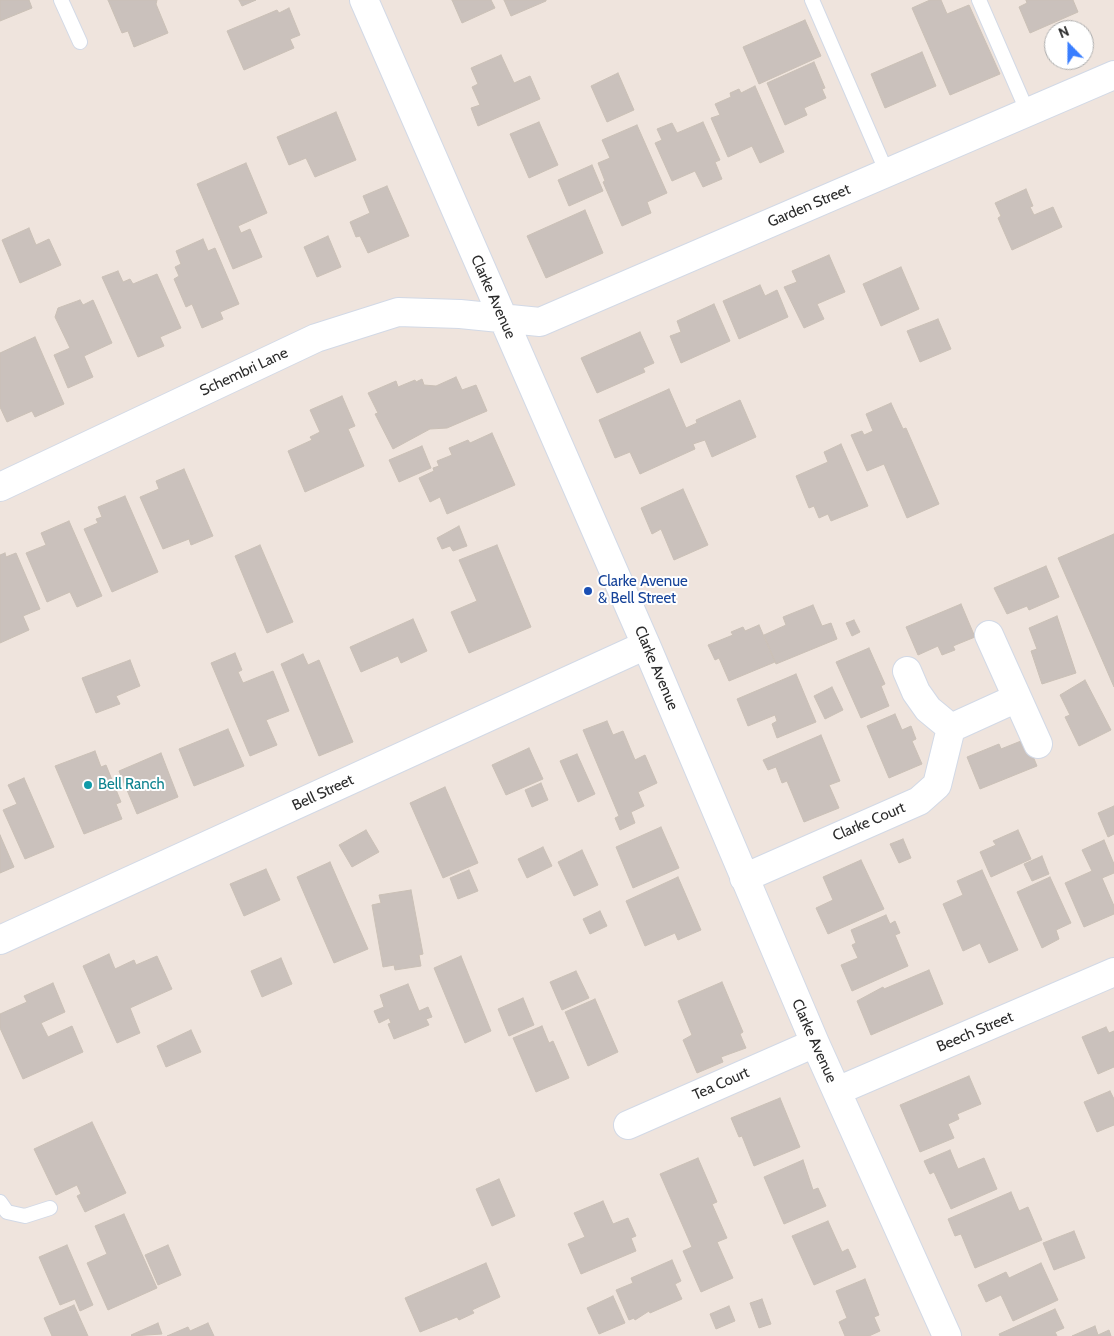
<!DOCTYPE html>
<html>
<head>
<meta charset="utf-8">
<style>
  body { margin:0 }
  #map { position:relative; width:1114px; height:1336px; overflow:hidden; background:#efe4dd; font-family:Cabin,sans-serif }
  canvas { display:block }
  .north { position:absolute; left:1044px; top:20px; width:50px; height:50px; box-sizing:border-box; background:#fff; border:1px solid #ababab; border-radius:50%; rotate:338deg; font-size:14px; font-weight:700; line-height:20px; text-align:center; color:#2c2c2c }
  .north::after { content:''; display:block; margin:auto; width:18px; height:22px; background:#397eff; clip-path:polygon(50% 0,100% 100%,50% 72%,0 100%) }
</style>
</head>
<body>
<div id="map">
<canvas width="1114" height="1336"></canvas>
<div class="north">N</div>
</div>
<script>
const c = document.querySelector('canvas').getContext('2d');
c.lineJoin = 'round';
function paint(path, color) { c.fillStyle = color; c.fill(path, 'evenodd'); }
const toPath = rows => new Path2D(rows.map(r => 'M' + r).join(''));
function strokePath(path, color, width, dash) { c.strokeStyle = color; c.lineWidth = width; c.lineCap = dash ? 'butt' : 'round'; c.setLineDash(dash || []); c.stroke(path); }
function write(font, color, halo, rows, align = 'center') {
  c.font = font + ' Cabin,sans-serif'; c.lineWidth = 4; c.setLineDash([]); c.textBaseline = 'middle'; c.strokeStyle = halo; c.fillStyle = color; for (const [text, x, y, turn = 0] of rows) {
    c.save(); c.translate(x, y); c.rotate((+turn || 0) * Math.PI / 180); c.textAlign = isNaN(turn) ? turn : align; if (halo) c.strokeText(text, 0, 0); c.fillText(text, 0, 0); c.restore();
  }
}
const building = toPath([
  [0,0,29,0,32,8,0,21,0,0],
  [108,0,157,0,156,4,168,33,134,47,128,31,122,33,108,0],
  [239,0,256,0,242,6,239,0],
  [452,0,491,0,495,8,462,23,452,0],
  [504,0,546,0,546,1,511,16,504,0],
  [930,0,941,0,947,14,969,5,1000,74,950,95,912,8,930,0],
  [1026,0,1073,0,1078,12,1030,33,1019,7,1027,3,1026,0],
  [289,8,300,35,290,39,294,48,244,70,227,31,277,10,279,13,289,8],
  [805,20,821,56,759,84,743,47,805,20],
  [922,52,936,86,885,108,871,74,922,52],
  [501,55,514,83,530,76,540,99,478,126,471,108,480,105,472,87,478,84,471,68,501,55],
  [814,62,825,88,822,89,826,98,804,108,807,115,785,125,767,83,814,62],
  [618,73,634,110,607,122,591,86,618,73],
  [755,86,784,152,760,163,752,146,728,157,711,118,720,115,715,104,731,97,730,93,739,89,741,93,755,86],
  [336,112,356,160,315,177,306,158,289,165,277,137,336,112],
  [539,122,558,165,529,178,510,134,539,122],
  [703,122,720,160,715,162,722,179,703,187,695,171,672,181,655,143,662,140,657,129,672,123,677,133,703,122],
  [637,125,667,193,647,202,651,213,622,226,603,182,605,181,598,163,610,158,602,140,637,125],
  [246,163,267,213,238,226,241,233,250,229,262,257,233,269,197,184,246,163],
  [592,165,603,191,569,206,558,180,592,165],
  [387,186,409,236,368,253,360,236,356,237,350,222,370,213,363,196,387,186],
  [1026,189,1033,206,1030,207,1034,215,1053,207,1062,227,1012,250,998,218,1001,216,995,203,1026,189],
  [585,210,603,253,546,278,527,236,585,210],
  [29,228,36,245,49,239,61,265,20,283,2,240,29,228],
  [328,236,341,267,317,277,304,247,328,236],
  [203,239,208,251,215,248,239,304,220,312,223,319,202,328,192,304,186,307,174,279,179,276,175,267,181,264,176,251,203,239],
  [829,255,845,292,817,304,824,319,804,328,784,287,797,282,792,271,829,255],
  [901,267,919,309,881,326,863,284,901,267],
  [118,271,123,282,130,279,133,284,157,274,181,328,160,337,164,346,138,357,102,277,118,271],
  [760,285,765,296,777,290,788,317,739,339,723,301,760,285],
  [80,300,83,305,93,300,112,343,84,356,93,377,68,388,54,355,70,348,55,317,58,308,80,300],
  [714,304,730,341,681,363,670,336,681,332,677,321,714,304],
  [938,319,951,349,920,362,907,331,938,319],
  [640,332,654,363,643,368,645,372,597,393,581,358,640,332],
  [35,337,64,404,35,417,32,411,7,422,0,407,0,353,35,337],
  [456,377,462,390,476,385,487,411,447,428,430,429,393,449,375,414,378,413,368,393,396,381,398,387,415,380,416,382,422,379,424,385,436,386,456,377],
  [669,389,686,428,697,423,696,420,740,400,756,437,712,457,705,440,693,444,695,449,640,474,630,452,615,458,599,420,669,389],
  [342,396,355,426,348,429,364,466,305,492,288,451,312,440,310,437,320,432,310,410,342,396],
  [891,403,903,429,906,428,939,504,907,518,884,464,867,471,851,435,862,431,864,435,873,431,866,414,891,403],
  [492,433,515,485,447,514,440,497,430,502,419,478,434,471,433,468,439,466,437,461,452,455,449,448,468,440,470,443,492,433],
  [841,444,868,506,831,521,828,514,819,518,814,506,809,508,796,476,828,462,824,452,841,444],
  [422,446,431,468,399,482,389,460,422,446],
  [184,469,213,536,191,545,189,539,163,549,140,497,159,489,156,481,184,469],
  [683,489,708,545,674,560,661,529,652,534,641,508,683,489],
  [125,496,158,572,112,592,84,529,98,523,96,519,102,517,98,507,125,496],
  [69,521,102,596,77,607,70,592,47,602,26,553,46,545,41,533,69,521],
  [459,526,467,546,453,551,450,546,442,549,437,538,459,526],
  [1114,534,1114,687,1058,558,1114,534],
  [260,545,293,622,267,633,235,556,260,545],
  [497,545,531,627,469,653,451,612,477,601,459,560,497,545],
  [5,553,6,557,16,553,40,609,23,616,29,630,0,643,0,555,5,553],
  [1046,566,1059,597,1029,610,1027,606,1007,614,994,588,1046,566],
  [961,604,975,637,953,646,955,650,942,655,938,646,918,655,906,627,961,604],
  [813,605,822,626,831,623,837,639,776,664,764,635,786,625,783,617,813,605],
  [1057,616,1076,673,1042,684,1031,651,1037,649,1029,628,1057,616],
  [413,619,427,651,401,663,398,656,361,672,350,647,413,619],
  [854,620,860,632,852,636,846,623,854,620],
  [759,625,775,662,729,681,719,658,715,660,708,645,733,635,731,632,743,627,745,631,759,625],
  [869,648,885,684,881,686,889,706,861,718,836,662,869,648],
  [235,653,242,670,238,672,243,683,273,671,289,711,266,720,277,745,250,756,211,663,235,653],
  [303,654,308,665,319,660,353,742,319,756,281,664,303,654],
  [130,660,140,686,116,696,120,704,96,713,82,678,130,660],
  [796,674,816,722,777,738,772,724,777,721,775,715,748,726,737,699,796,674],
  [1085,680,1111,730,1079,746,1065,717,1070,715,1060,695,1085,680],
  [832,687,843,710,825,719,814,696,832,687],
  [895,714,902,730,911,726,916,739,912,741,922,764,889,778,867,726,895,714],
  [607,721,613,735,623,731,635,760,645,755,657,783,638,792,644,806,631,812,635,823,620,830,615,818,619,816,583,730,607,721],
  [228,729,244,766,194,786,179,749,228,729],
  [821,735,840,781,829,785,839,808,804,822,787,781,782,783,776,767,768,770,763,760,821,735],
  [1026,739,1037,766,980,789,967,757,999,744,1001,749,1026,739],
  [529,748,543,779,506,795,492,765,529,748],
  [95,751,101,767,106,765,121,802,116,804,122,819,84,834,55,766,95,751],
  [161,753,178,797,137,814,119,771,161,753],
  [577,754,595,794,578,802,560,761,577,754],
  [24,778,54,847,25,859,3,810,17,804,8,785,24,778],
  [541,783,548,800,532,807,525,790,541,783],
  [445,787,478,863,443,878,410,803,445,787],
  [1114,806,1114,834,1108,837,1098,813,1114,806],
  [661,827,679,868,633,888,616,847,661,827],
  [366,830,379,852,352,867,339,845,366,830],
  [1018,830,1031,859,991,877,980,852,996,845,993,841,1018,830],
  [0,835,14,867,0,873,0,835],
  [903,839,911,858,899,863,890,844,903,839],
  [1104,840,1114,864,1114,873,1102,878,1114,906,1114,914,1084,927,1065,883,1092,871,1082,850,1104,840],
  [543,847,552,866,527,878,518,859,543,847],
  [582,850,598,885,574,896,558,862,582,850],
  [1042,856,1049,874,1032,881,1024,864,1042,856],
  [861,860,884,909,828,934,816,908,833,900,823,877,861,860],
  [330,862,368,949,334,963,297,877,330,862],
  [266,869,280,900,244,916,230,884,266,869],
  [469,870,478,891,458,899,450,878,469,870],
  [982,870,1018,950,989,963,980,943,963,951,943,904,963,895,957,881,982,870],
  [678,877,701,930,678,940,675,933,645,946,626,901,678,877],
  [1050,877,1071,923,1056,930,1059,939,1042,948,1017,892,1050,877],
  [411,890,423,954,419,955,421,966,395,970,394,965,383,967,372,905,381,903,379,895,411,890],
  [600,911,607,926,590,934,583,919,600,911],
  [886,915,890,924,895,921,900,933,895,935,908,966,852,991,841,965,858,958,852,945,856,943,851,930,886,915],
  [109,954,115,969,134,960,136,965,157,956,172,989,130,1008,140,1033,117,1043,83,966,109,954],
  [461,956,491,1031,465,1043,434,968,461,956],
  [281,958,292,984,262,997,251,971,281,958],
  [929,970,943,1004,871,1035,857,1001,883,987,884,989,929,970],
  [576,971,589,998,562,1010,550,982,576,971],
  [722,982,743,1032,740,1034,746,1048,721,1057,723,1062,697,1073,683,1040,692,1035,678,1001,722,982],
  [53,983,65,1012,41,1023,48,1037,72,1026,83,1052,23,1079,0,1028,0,1014,27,1002,24,996,53,983],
  [408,984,419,1011,428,1007,432,1017,426,1019,429,1025,394,1039,388,1024,391,1023,389,1018,379,1023,374,1011,384,1007,380,995,408,984],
  [523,998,534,1025,509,1036,498,1009,523,998],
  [595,999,618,1052,588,1066,565,1012,595,999],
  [542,1026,549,1043,553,1041,569,1078,536,1092,513,1038,542,1026],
  [1106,1027,1109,1033,1114,1031,1114,1067,1098,1074,1082,1037,1106,1027],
  [191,1030,201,1052,166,1067,157,1046,191,1030],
  [969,1076,981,1104,957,1114,959,1119,948,1124,954,1138,920,1152,900,1105,969,1076],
  [1110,1091,1114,1099,1114,1125,1097,1132,1084,1102,1110,1091],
  [780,1098,800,1147,754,1166,742,1136,739,1137,731,1118,780,1098],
  [92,1122,126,1193,85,1212,77,1196,81,1194,77,1185,56,1195,34,1149,92,1122],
  [950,1150,958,1169,984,1158,997,1189,951,1209,934,1172,930,1174,924,1161,950,1150],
  [698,1158,717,1202,712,1204,727,1238,717,1242,733,1278,701,1292,683,1251,692,1247,660,1174,698,1158],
  [803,1160,813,1190,818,1188,826,1206,784,1224,764,1177,803,1160],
  [499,1179,515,1216,492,1226,476,1189,499,1179],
  [1011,1192,1019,1211,1028,1207,1042,1240,975,1268,961,1234,955,1236,948,1219,1011,1192],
  [603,1201,613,1224,628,1218,636,1236,631,1238,636,1251,581,1274,568,1244,585,1237,574,1213,603,1201],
  [124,1214,157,1288,108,1310,87,1263,107,1254,95,1226,124,1214],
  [828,1221,842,1252,848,1249,856,1267,814,1285,792,1236,828,1221],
  [1074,1231,1085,1258,1054,1270,1043,1243,1074,1231],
  [67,1245,93,1305,80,1311,75,1299,60,1305,39,1257,67,1245],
  [168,1245,181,1275,158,1285,145,1255,168,1245],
  [672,1260,681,1281,675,1284,682,1299,650,1313,649,1311,635,1320,634,1318,629,1320,616,1290,633,1283,631,1278,672,1260],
  [486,1263,500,1297,472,1310,474,1313,459,1320,457,1317,420,1332,405,1298,486,1263],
  [1041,1263,1058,1300,1013,1321,1001,1295,986,1302,978,1285,1006,1272,1009,1278,1041,1263],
  [865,1279,879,1315,874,1317,880,1331,869,1336,845,1336,839,1322,847,1318,836,1291,865,1279],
  [613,1296,625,1323,599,1334,587,1308,613,1296],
  [762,1299,771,1324,759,1328,750,1303,762,1299],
  [74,1305,88,1336,52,1336,44,1318,74,1305],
  [729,1306,735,1321,716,1329,710,1314,729,1306],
  [1055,1309,1064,1328,1055,1332,1057,1336,1000,1336,999,1334,1055,1309],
  [158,1323,162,1334,132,1336,131,1335,158,1323],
  [208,1323,214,1336,167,1336,188,1327,190,1331,208,1323],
  [1095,1326,1098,1335,1109,1330,1111,1336,1072,1336,1095,1326]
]);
paint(building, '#cac1bc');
strokePath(building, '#cac0b6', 1);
const service = toPath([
  [61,0,80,42],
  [812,0,887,173],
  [979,0,1028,113],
  [0,1202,7,1212,25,1216,50,1208]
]);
const minor = toPath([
  [364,0,646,645,815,1043,947,1336],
  [0,487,316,338,398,312,460,314,540,322,1114,75],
  [989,635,1038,744],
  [907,671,916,692,928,709,951,728],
  [744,878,919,801,937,785,951,728,1017,698],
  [0,940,646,645],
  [837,1091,1114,972],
  [628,1125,815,1043]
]);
strokePath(service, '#d2d9e6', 16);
strokePath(minor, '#d2d9e6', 30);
strokePath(service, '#fff', 14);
strokePath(minor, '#fff', 28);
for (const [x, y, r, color] of [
  [588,591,5,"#1a4fb4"],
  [88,785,5,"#0f9aa8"]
]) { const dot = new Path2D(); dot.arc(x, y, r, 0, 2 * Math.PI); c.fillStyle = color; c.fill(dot); strokePath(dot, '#fff', 2); }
write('15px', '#2c2c2c', '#fff', [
  ["Garden Street",809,206,-23],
  ["Clarke Avenue",493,297,66],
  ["Schembri Lane",244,372,-25],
  ["Clarke Avenue",656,668,67],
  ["Bell Street",323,793,-25],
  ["Clarke Court",869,822,-23],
  ["Beech Street",975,1032,-23],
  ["Clarke Avenue",814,1041,66],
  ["Tea Court",721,1084,-24]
]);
write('15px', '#164399', '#fff', [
  ["Clarke Avenue",598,582],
  ["& Bell Street",598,599]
], 'left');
write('15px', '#0d838f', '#fff', [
  ["Bell Ranch",98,785]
], 'left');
</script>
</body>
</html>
